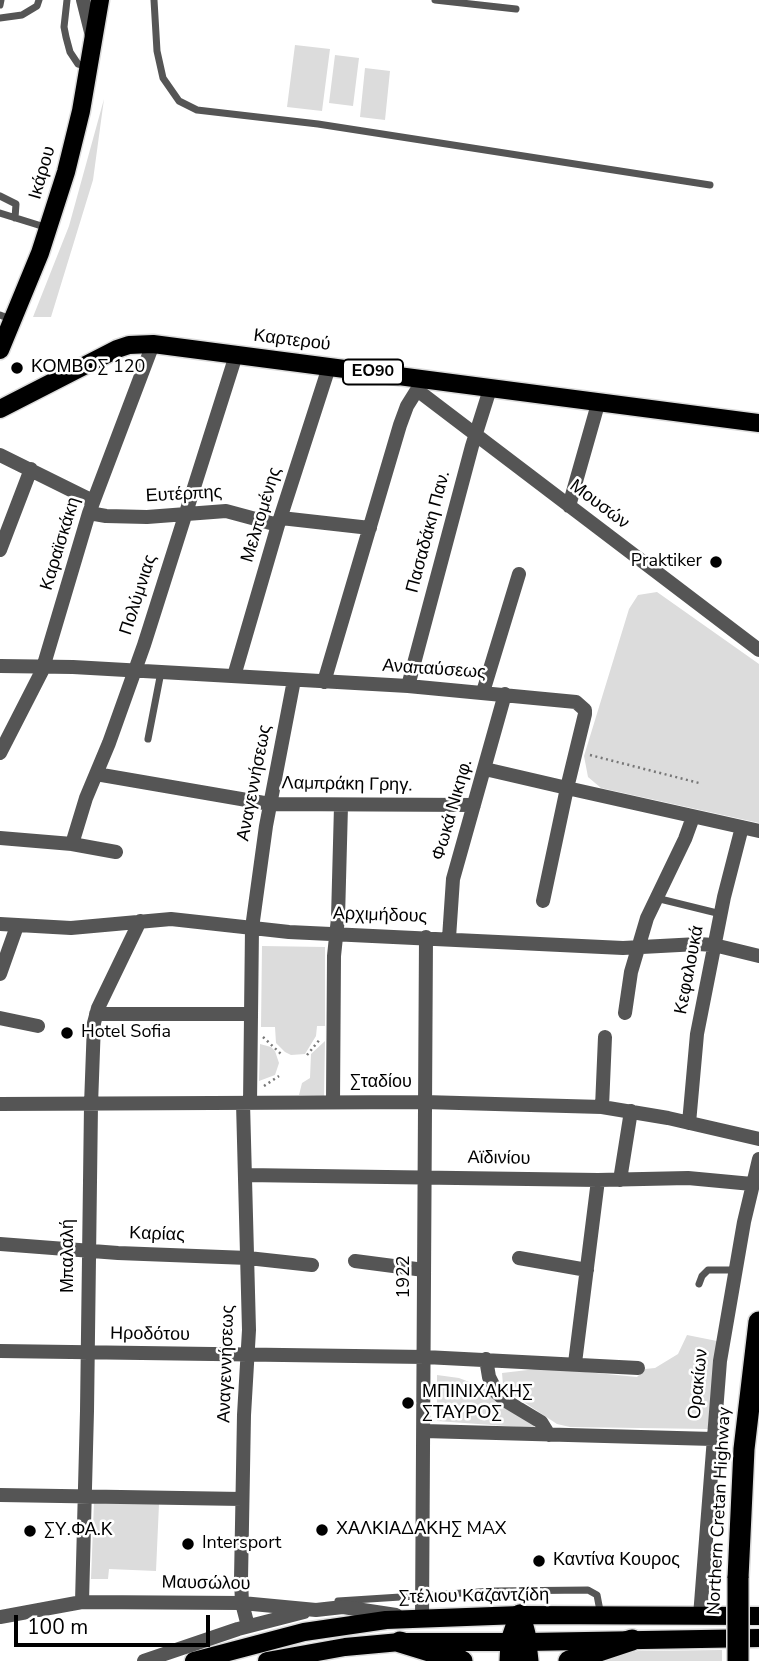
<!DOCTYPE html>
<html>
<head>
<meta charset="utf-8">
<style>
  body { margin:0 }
  #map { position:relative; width:759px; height:1661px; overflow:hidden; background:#fff; font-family:"Nunito Sans",sans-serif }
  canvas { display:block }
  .scale { position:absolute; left:14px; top:1615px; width:196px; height:32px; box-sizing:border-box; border:4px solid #000; border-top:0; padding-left:9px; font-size:21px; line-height:24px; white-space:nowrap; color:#000; -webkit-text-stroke:5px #fff; paint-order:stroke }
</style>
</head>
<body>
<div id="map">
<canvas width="759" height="1661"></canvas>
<div class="scale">100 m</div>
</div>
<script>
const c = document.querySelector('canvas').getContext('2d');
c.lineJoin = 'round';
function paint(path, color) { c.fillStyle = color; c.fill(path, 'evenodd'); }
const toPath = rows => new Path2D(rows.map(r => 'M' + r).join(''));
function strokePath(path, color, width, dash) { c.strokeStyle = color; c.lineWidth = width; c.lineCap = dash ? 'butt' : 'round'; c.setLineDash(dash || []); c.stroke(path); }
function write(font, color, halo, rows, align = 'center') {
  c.font = font + ' "Nunito Sans",sans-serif'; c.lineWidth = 5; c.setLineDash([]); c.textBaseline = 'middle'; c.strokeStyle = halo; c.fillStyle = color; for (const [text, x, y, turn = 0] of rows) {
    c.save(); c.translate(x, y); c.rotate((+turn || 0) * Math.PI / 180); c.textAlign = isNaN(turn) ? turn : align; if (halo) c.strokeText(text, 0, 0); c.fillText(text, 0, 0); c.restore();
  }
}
paint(toPath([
  [295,45,330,49,322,111,287,107],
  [335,55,359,58,353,106,329,103],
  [365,68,390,71,385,120,360,117],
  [104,99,93,180,51,317,33,317,69,226],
  [657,592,759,664,759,823,601,788,588,777,584,756,629,609,638,595],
  [262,946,325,947,325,1026,317,1026,316,1036,305,1054,291,1055,285,1052,276,1043,275,1027,261,1027],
  [325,1041,324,1096,299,1095,302,1083,310,1078,311,1054],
  [260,1044,271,1047,275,1051,279,1063,275,1075,259,1081],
  [687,1335,717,1341,708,1429,570,1427,557,1424,507,1391,503,1385,502,1373,545,1368,637,1377,645,1369,655,1368,678,1354],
  [437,1375,459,1378,482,1387,535,1425,533,1428,437,1421],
  [94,1502,159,1504,156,1571,109,1569,108,1579,91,1579],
  [722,1650,722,1661,593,1661,638,1651]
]), '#dcdcdc');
const primary = toPath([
  [0,350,40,253,66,172,81,111,100,0],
  [0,409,117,349,129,345,153,344,759,423],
  [194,1661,304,1632,386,1620,520,1615,759,1616],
  [267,1661,345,1647,400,1642,527,1642,759,1638]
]);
const highway = toPath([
  [738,1578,744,1449,759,1322],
  [520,1615,525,1634,528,1661],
  [400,1642,462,1661],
  [510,1661,511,1641,520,1615],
  [569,1661,632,1640]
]);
strokePath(primary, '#dbdbdb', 21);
strokePath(highway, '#dbdbdb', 24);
strokePath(toPath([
  [590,755,699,783],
  [263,1037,281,1054],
  [307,1055,321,1038],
  [264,1086,279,1076]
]), '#777', 2.5, [2, 3.5]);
strokePath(toPath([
  [67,0,64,27,66,37,70,52,78,64,87,66],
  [154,0,157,51,163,78,179,101,197,110,318,124,710,185],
  [435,0,516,9],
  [0,5,1,0],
  [0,18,22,15,37,6,39,0],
  [0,196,16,204,15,218],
  [0,213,48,228],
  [0,315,13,320],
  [148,739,161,672],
  [656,898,721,914],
  [699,1284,702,1276,708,1270,735,1270],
  [338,1601,494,1591,588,1590,597,1595,601,1616]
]), '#555', 7);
strokePath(toPath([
  [83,0,92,36],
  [417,390,759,650],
  [0,455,93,501],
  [569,506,598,404],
  [89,513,106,516,147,517,226,511,278,525],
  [281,518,370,528],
  [0,550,31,469],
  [0,666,73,667,408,686,576,702,585,710,585,714,567,788,759,831],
  [234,676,278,525,329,367],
  [324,682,400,425,407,406,422,382],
  [408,686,472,446,490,389],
  [483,692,519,574],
  [0,753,42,671,89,513,153,344],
  [485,769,567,788,543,901],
  [96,774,270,804,474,805],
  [0,838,72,844,116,852],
  [72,844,86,798,109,743,144,645,236,355],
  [0,924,71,928,171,919,289,932,623,948,698,944,714,945,759,956],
  [449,938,453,879,505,694],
  [0,974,17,926],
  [625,1013,631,972,647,918,685,839,693,817],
  [96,1014,250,1014],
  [0,1018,38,1026],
  [333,1102,334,956,338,918,341,806],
  [243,1103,249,1330,244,1415,241,1579,242,1603,248,1626],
  [250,1103,252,928,266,826,294,680],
  [0,1104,424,1102,602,1107,668,1118,759,1139],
  [602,1107,605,1037],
  [689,1123,697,1034,724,897,742,827],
  [245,1175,598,1180,688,1178,752,1184],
  [620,1180,631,1111],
  [0,1244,118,1253,248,1258,312,1265],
  [519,1258,587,1270],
  [355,1261,424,1270],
  [0,1351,425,1357,638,1368],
  [486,1359,489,1377,497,1393,506,1401,541,1422,549,1435],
  [575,1363,598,1180],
  [424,1431,713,1439],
  [0,1495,242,1499],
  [82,1602,87,1411,91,1105,94,1023,98,1008,140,921],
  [700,1616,720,1361,744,1222,759,1159],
  [0,1617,82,1602,242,1603,316,1610,343,1607,396,1615],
  [422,1618,426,937],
  [144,1661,238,1629,304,1612]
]), '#555', 14);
strokePath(primary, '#000', 18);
strokePath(highway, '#000', 21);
const highwayBridge = toPath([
  [738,1578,738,1661]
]);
strokePath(highwayBridge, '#dbdbdb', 24, []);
strokePath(highwayBridge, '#000', 21);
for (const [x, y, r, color] of [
  [17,368,7,"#000"],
  [716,562,7,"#000"],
  [67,1033,7,"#000"],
  [408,1403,7,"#000"],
  [322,1530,7,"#000"],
  [30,1531,7,"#000"],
  [188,1544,7,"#000"],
  [539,1561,7,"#000"]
]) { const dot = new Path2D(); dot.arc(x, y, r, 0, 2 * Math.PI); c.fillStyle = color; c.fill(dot); strokePath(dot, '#fff', 2.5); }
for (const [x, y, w] of [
  [373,372,60]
]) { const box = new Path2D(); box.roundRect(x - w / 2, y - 12.5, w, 25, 5); c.fillStyle = '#fff'; c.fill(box); strokePath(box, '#000', 2); }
write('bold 16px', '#000', null, [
  ["ΕΟ90",373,372]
]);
write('18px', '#000', '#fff', [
  ["Ικάρου",43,173,-74],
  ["Καρτερού",292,341,7],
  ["Ευτέρπης",184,495,-3],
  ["Μουσών",599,505,37],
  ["Μελπομένης",262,515,-73],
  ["Πασαδάκη Παν.",429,532,-75],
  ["Καραϊσκάκη",61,544,-73],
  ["Πολύμνιας",139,595,-72],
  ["Αναπαύσεως",434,670,4],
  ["Αναγεννήσεως",255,783,-79],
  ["Λαμπράκη Γρηγ.",347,785,1],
  ["Φωκά Νικηφ.",453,810,-74],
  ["Αρχιμήδους",380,916,2],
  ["Κεφαλουκά",690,970,-79],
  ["Σταδίου",381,1083],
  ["Αϊδινίου",499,1159,1],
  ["Καρίας",157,1235,2],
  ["Μπαλαλή",69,1256,-90],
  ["1922",405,1277,-90],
  ["Ηροδότου",150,1335,1],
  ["Αναγεννήσεως",227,1364,-88],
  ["Ορακίων",699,1384,-84],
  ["Northern Cretan Highway",720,1511,-87],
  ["Μαυσώλου",206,1584,1],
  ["Στέλιου Καζαντζίδη",474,1597,-1]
]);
write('18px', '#000', '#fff', [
  ["ΚΟΜΒΟΣ 120",31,368],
  ["Praktiker",702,562,"right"],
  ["Hotel Sofia",81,1033],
  ["ΜΠΙΝΙΧΑΚΗΣ",422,1393],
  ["ΣΤΑΥΡΟΣ",422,1414],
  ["ΧΑΛΚΙΑΔΑΚΗΣ MAX",336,1530],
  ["ΣΥ.ΦΑ.Κ",44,1531],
  ["Intersport",202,1544],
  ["Καντίνα Κουρος",553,1561]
], 'left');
</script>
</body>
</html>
